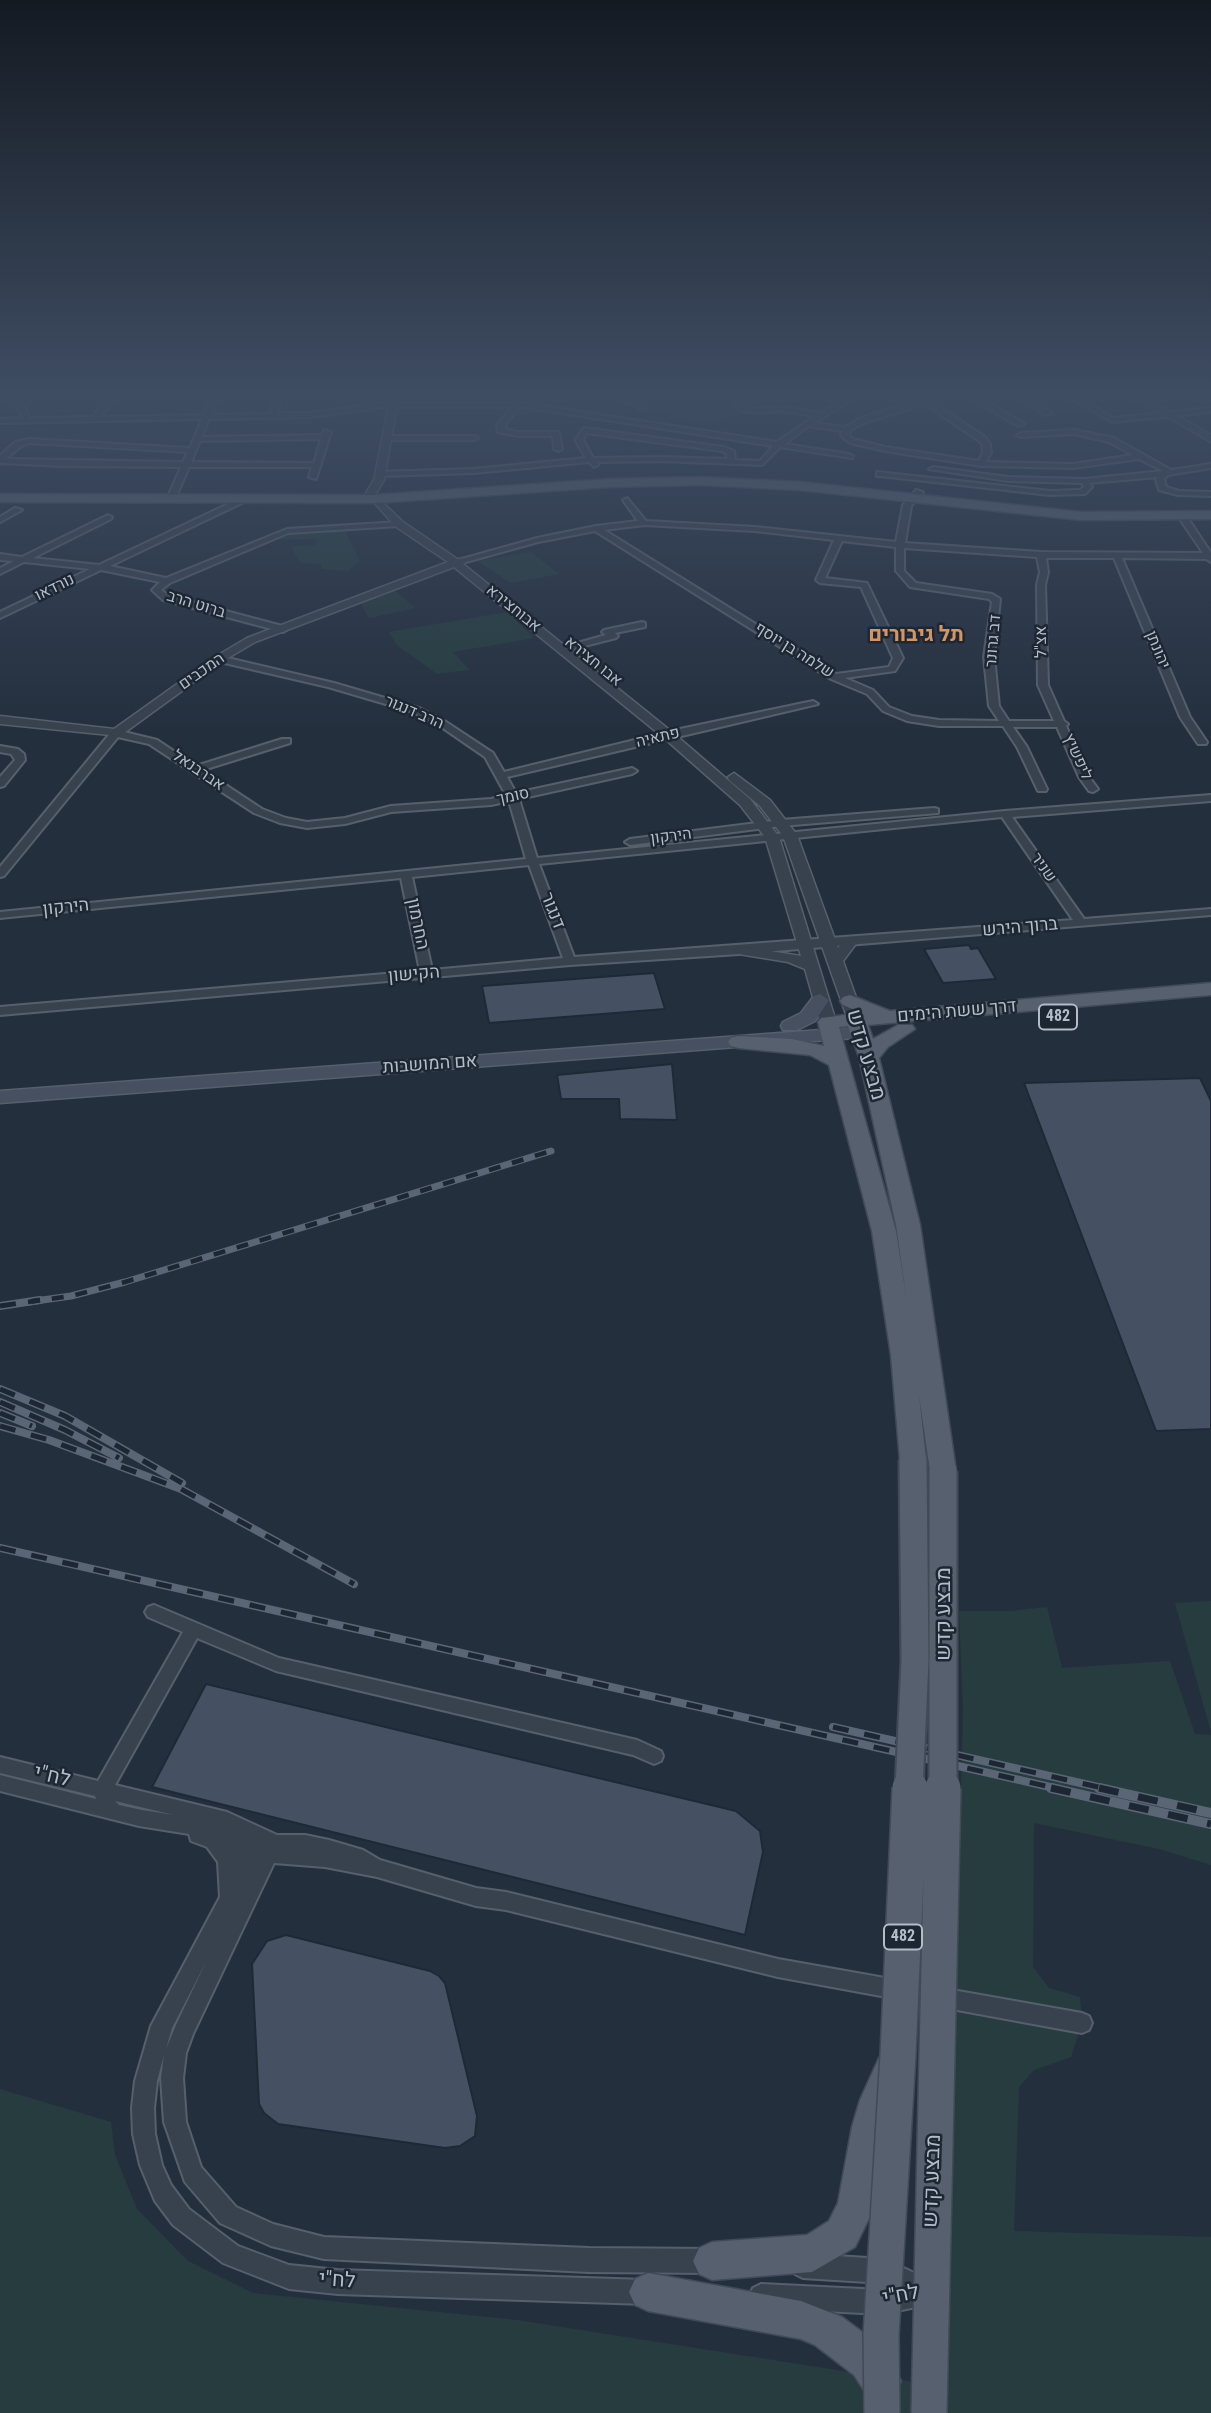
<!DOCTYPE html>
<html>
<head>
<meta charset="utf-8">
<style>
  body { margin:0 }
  canvas { display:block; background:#242f3e }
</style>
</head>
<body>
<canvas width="1211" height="2413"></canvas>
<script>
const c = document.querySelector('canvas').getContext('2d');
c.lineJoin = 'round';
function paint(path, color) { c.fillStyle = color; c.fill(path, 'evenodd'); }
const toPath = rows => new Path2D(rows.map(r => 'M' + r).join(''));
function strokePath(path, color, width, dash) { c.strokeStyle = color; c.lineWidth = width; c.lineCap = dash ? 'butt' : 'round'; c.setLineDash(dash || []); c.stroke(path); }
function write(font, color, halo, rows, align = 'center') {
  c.font = font + ' "Roboto Condensed",Heebo,sans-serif'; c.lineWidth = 5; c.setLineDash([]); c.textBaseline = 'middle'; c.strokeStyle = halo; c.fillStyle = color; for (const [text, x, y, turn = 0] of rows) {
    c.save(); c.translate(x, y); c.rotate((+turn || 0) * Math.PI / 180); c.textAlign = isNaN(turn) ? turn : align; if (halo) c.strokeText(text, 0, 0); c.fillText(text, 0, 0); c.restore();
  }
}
paint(toPath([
  [619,393,702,393,713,406,738,414,719,420,685,420],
  [345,531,360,561,347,571,321,569,322,564,301,563,291,547,315,545,317,539,272,540,289,534],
  [531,552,559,574,511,583,478,561],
  [396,591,415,608,369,618,361,604],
  [507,612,534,638,453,652,470,670,437,674,397,645,389,632],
  [1211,1601,1211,1732,1175,1603],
  [1047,1607,1062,1668,1170,1661,1195,1734,1211,1735,1211,1865,1159,1849,1034,1823,1033,1967,1049,1988,1080,1997,1082,2023,1071,2057,1034,2070,1019,2087,1014,2231,1211,2237,1211,2413,0,2413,0,2089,111,2122,115,2155,137,2209,188,2261,253,2293,517,2320,945,2387,963,1710,959,1611,1011,1611]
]), '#263c3f');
const building = toPath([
  [969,945,971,949,978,948,996,979,943,983,924,949,969,945],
  [654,973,665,1009,489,1023,482,986,654,973],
  [672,1064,677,1120,620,1119,619,1099,561,1099,557,1075,672,1064],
  [1200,1078,1211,1101,1211,1429,1156,1431,1024,1083,1200,1078],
  [206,1684,736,1811,760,1831,763,1852,745,1935,152,1787,206,1684],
  [286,1935,430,1971,439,1976,445,1983,477,2116,475,2136,460,2146,445,2148,278,2124,264,2113,259,2104,252,1964,267,1941,286,1935]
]);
paint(building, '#455162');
strokePath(building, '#1f2835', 2);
const minor = toPath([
  [0,393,4,393,25,406,29,418,93,417,103,402,117,393,125,393,109,406,100,417,204,415,213,393,220,393,211,415,271,414,275,393,282,393,278,413,311,413,383,403,523,403,777,442,815,416,781,411,756,413,739,410,734,405,744,393,751,393,742,405,744,406,756,409,781,407,821,413,853,393,862,393,814,423,845,427,863,417,923,399,945,393,957,393,932,402,984,436,990,444,991,452,986,462,1073,464,1133,455,1109,442,1074,434,1021,437,1017,435,1021,433,1074,430,1114,438,1171,470,1211,464,1211,468,1168,475,1164,479,1166,487,1179,491,1211,492,1211,496,1178,495,1159,490,1156,479,1158,477,1089,483,1092,487,1085,494,1050,495,880,476,877,476,877,472,1050,491,1080,490,1084,487,1082,483,1008,481,929,469,933,467,1008,477,1084,479,1163,471,1139,459,1073,468,981,466,885,451,850,443,841,436,842,431,808,426,785,444,849,454,853,456,852,458,780,447,762,465,662,461,596,462,598,465,594,467,589,462,474,473,380,476,377,476,377,472,474,469,586,458,575,440,584,428,724,447,734,451,735,460,760,461,773,446,523,407,520,407,505,425,505,429,518,432,559,432,562,449,558,451,554,449,553,436,518,436,498,432,497,425,512,407,383,407,311,417,209,419,202,437,322,435,324,430,331,432,316,479,309,477,312,467,189,467,175,499,171,501,167,499,181,467,64,466,0,463,0,456,15,442,29,439,190,448,202,419,0,423,0,419,23,418,19,409,0,397,0,393],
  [925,404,978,440,982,444,983,452,979,461,885,447,853,439,849,436,850,430,869,421,925,404],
  [586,433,722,451,727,454,727,459,662,457,593,458,583,440,586,433],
  [321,439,314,463,191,462,200,441,321,439],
  [29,443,188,452,183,462,6,459,21,446,29,443],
  [608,393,618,393,648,407,641,409,608,393],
  [962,393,971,393,1025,424,1018,426,962,393],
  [1012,393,1020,393,1052,413,1045,415,1012,393],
  [1063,393,1072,393,1113,418,1211,408,1211,412,1112,422,1063,393],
  [387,436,474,436,478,438,474,440,384,440,384,436,387,436],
  [916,490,923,492,911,506,905,543,1041,552,1203,553,1178,516,1185,514,1211,553,1211,562,1206,559,1122,558,1190,717,1207,742,1206,744,1198,744,1180,717,1114,558,1046,558,1048,572,1045,585,1048,685,1064,721,1068,724,1066,726,1089,777,1098,789,1093,792,1089,791,1079,777,1057,727,1013,727,1027,747,1047,789,1046,791,1038,791,1017,747,1003,726,939,726,907,721,883,711,867,694,831,679,595,531,538,542,466,562,462,559,537,538,596,526,638,521,623,500,627,498,646,521,755,527,896,542,903,505,916,490],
  [644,525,755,531,834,540,816,580,820,583,861,587,893,658,889,667,836,674,604,530,644,525],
  [842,541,896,547,896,571,910,587,989,599,992,602,984,657,989,706,999,721,939,720,912,716,889,707,873,690,845,678,895,671,903,658,867,583,825,578,842,541],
  [904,548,1037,557,1040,572,1037,585,1038,685,1054,721,1009,721,999,706,994,657,1000,599,992,594,916,583,904,571,904,548],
  [243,497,247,499,246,501,110,566,166,578,287,529,399,522,403,524,399,526,288,533,170,583,161,590,169,596,286,627,288,629,283,632,163,600,152,590,160,582,101,570,0,618,0,612,90,569,24,562,0,574,0,568,14,561,0,560,0,554,22,557,108,515,112,517,111,519,33,558,99,565,243,497],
  [15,508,22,510,0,522,0,517,15,508],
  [642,622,645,623,645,627,615,633,618,636,616,638,561,652,556,649,606,635,602,632,604,630,642,622],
  [219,656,334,683,419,708,446,722,493,753,504,772,680,729,813,701,818,704,507,777,516,793,632,768,637,771,632,774,519,799,537,858,1005,811,1211,795,1211,801,1012,817,1084,919,1211,909,1211,915,739,954,570,965,0,1015,0,1007,420,971,401,878,0,918,0,912,526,859,509,801,491,805,391,812,345,824,307,828,280,823,254,813,149,744,118,737,4,876,0,877,0,867,112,731,116,730,157,740,196,766,282,739,290,739,290,743,203,770,262,809,286,818,307,822,345,818,391,806,491,799,506,795,485,757,440,726,413,712,328,687,216,661,216,657,219,656],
  [1002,817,1073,920,574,957,539,864,1002,817],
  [529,865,563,958,432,970,412,877,529,865],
  [0,746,18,749,24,754,25,760,4,786,0,787,0,777,15,760,11,754,0,752,0,746],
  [934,808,938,809,938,813,781,826,630,845,625,842,630,839,781,820,934,808],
  [154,1605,279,1658,637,1740,661,1751,663,1756,661,1761,654,1764,633,1755,276,1671,197,1638,115,1785,227,1812,277,1835,305,1835,329,1840,363,1850,380,1860,476,1888,506,1892,778,1959,1082,2013,1089,2016,1092,2023,1089,2030,1082,2033,778,1977,506,1910,476,1906,377,1877,325,1867,274,1863,193,2034,186,2053,183,2078,186,2122,201,2167,236,2207,273,2224,324,2237,589,2248,713,2249,721,2253,725,2261,721,2269,713,2273,589,2272,324,2259,271,2246,220,2223,185,2182,164,2122,161,2078,164,2055,157,2081,154,2108,155,2134,162,2165,171,2185,189,2209,238,2246,289,2265,338,2270,646,2280,654,2284,658,2292,654,2300,646,2304,338,2294,289,2289,223,2263,173,2225,155,2201,140,2165,133,2134,132,2108,135,2081,151,2026,220,1897,218,1862,207,1847,191,1841,189,1834,139,1826,0,1791,0,1775,96,1799,95,1796,0,1773,0,1757,98,1781,183,1632,148,1617,145,1612,148,1607,154,1605],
  [115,1801,174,1815,142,1810,119,1805,115,1801],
  [207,1960,176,2025,166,2049,172,2028,207,1960],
  [803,2254,884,2259,938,2284,942,2292,938,2300,930,2304,883,2314,761,2308,753,2304,749,2296,753,2288,761,2284,883,2290,895,2288,883,2283,803,2278,795,2274,791,2266,795,2258,803,2254]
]);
const tertiary = toPath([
  [391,393,399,393,384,480,376,493,378,498,403,522,457,559,467,558,468,560,463,564,672,732,750,799,779,837,836,1022,833,1025,823,1025,820,1022,805,969,788,962,739,954,732,950,739,946,801,956,765,837,740,805,664,738,454,567,255,642,223,661,120,736,0,724,0,716,114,729,215,657,247,638,448,562,395,526,366,493,374,480,391,393],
  [1126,393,1137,393,1211,435,1211,442,1126,393],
  [734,773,770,800,797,835,838,948,846,938,851,937,858,941,843,961,864,1020,861,1023,851,1023,848,1020,783,836,760,806,729,780,728,777,734,773]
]);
const secondary = toPath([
  [820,994,829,1000,815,1021,797,1030,783,1030,781,1026,783,1022,801,1013,814,996,820,994],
  [861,1027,868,1029,870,1033,868,1037,0,1103,0,1091,861,1027]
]);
const primary = toPath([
  [701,477,800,482,1081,512,1211,511,1211,519,1081,520,800,490,701,485,610,487,374,503,0,502,0,494,374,495,610,479,701,477],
  [1211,983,1211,995,868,1025,873,1039,898,1025,912,1025,915,1029,888,1047,879,1058,920,1225,956,1471,952,1478,943,1480,934,1478,930,1471,919,1395,926,1460,922,1467,913,1469,904,1467,900,1460,891,1355,872,1231,829,1065,810,1055,738,1048,731,1046,728,1042,731,1038,738,1036,792,1039,824,1046,818,1022,821,1018,861,1013,843,1005,840,1001,843,997,850,995,890,1011,1211,983],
  [848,1026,859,1057,896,1225,907,1302,896,1231,839,1027,848,1026],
  [891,2054,903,2058,908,2070,888,2127,874,2208,855,2247,812,2272,712,2280,699,2274,693,2261,699,2248,712,2242,807,2235,829,2221,838,2203,852,2127,860,2100,879,2058,891,2054],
  [648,2273,801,2301,842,2317,882,2347,901,2381,895,2395,881,2401,867,2395,854,2375,815,2345,801,2339,648,2311,635,2305,629,2292,635,2279,648,2273]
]);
strokePath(minor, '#565f6c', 4);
strokePath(tertiary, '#565f6c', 3);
strokePath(secondary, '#565f6c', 3);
strokePath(primary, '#414a57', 3);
paint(minor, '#38414e');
paint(tertiary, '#38414e');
paint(secondary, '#465061');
paint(primary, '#56606e');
const railFar2 = toPath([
  [28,1302,71,1296,125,1282,551,1151]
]);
const railFar1 = toPath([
  [0,1306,40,1300],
  [0,1389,65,1416,182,1483],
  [0,1402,65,1430,119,1458],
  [0,1413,32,1426],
  [0,1426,49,1440,181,1489,354,1584],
  [0,1548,1059,1789],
  [833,1727,1107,1789]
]);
const rail = toPath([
  [1051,1788,1211,1824],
  [1099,1788,1211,1813]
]);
strokePath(railFar2, '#5a6575', 7);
strokePath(railFar1, '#5a6575', 8);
strokePath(rail, '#5a6575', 10);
strokePath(railFar2, '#1d2633', 4.5, [12]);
strokePath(railFar1, '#1d2633', 5, [16]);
strokePath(rail, '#1d2633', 7, [20]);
const primaryBridgeFar1 = toPath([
  [943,1471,943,1789],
  [909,1789,915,1661,913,1460]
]);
const primaryBridge = toPath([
  [882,2413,881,2335,898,2055,910,1788],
  [929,2413,943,1788]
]);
strokePath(primaryBridgeFar1, '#414a57', 31, []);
strokePath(primaryBridge, '#414a57', 38, []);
strokePath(primaryBridgeFar1, '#56606e', 27);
strokePath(primaryBridge, '#56606e', 35);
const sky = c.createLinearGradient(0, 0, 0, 731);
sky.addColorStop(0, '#141a22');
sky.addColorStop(0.54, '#3f4d63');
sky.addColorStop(1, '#3f4d6300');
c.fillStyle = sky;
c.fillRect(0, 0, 1211, 731);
write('16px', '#b4bcc9', '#1d2633', [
  ["נורדאו",55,588,-26],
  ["ברוט הרב",196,605,17],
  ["אבוחצירא",513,609,39],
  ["דב גרונר",994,641,-85],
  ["אצ\"ל",1042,642,-91],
  ["יהונתן",1157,650,67],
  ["שלמה בן יוסף",794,651,32],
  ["אבו חצירא",593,662,39],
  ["המכבים",202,672,-35],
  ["הרב דנגור",414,713,23],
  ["פתאיה",658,738,-13],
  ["ליפשיץ",1077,757,66],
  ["אברבנאל",198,771,34],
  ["סומך",513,797,-12],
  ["הירקון",671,837,-7],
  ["שניר",1043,868,55]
]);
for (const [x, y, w] of [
  [1058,1017,38],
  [903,1937,38]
]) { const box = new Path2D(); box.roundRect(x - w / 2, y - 12.5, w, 25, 5); c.fillStyle = '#1d2633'; c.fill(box); strokePath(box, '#b4bcc9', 2); }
write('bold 16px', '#b4bcc9', null, [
  ["482",1058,1017],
  ["482",903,1937]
]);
write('18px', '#b4bcc9', '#1d2633', [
  ["הירקון",66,908,-6],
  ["דנגור",552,911,68],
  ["החרמון",417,924,78],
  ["ברוך הירש",1020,928,-5],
  ["הקישון",414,975,-5],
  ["דרך ששת הימים",957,1012,-5],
  ["אם המושבות",430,1065,-4]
]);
write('bold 21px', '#d59563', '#1d2633', [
  ["תל גיבורים",916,636]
]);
write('21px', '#b4bcc9', '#1d2633', [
  ["מבצע קדש",865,1055,74],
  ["מבצע קדש",945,1614,-90],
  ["לח\"י",52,1777,13],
  ["מבצע קדש",933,2181,-88],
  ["לח\"י",337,2281,4],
  ["לח\"י",901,2296,-11]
]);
</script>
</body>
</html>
